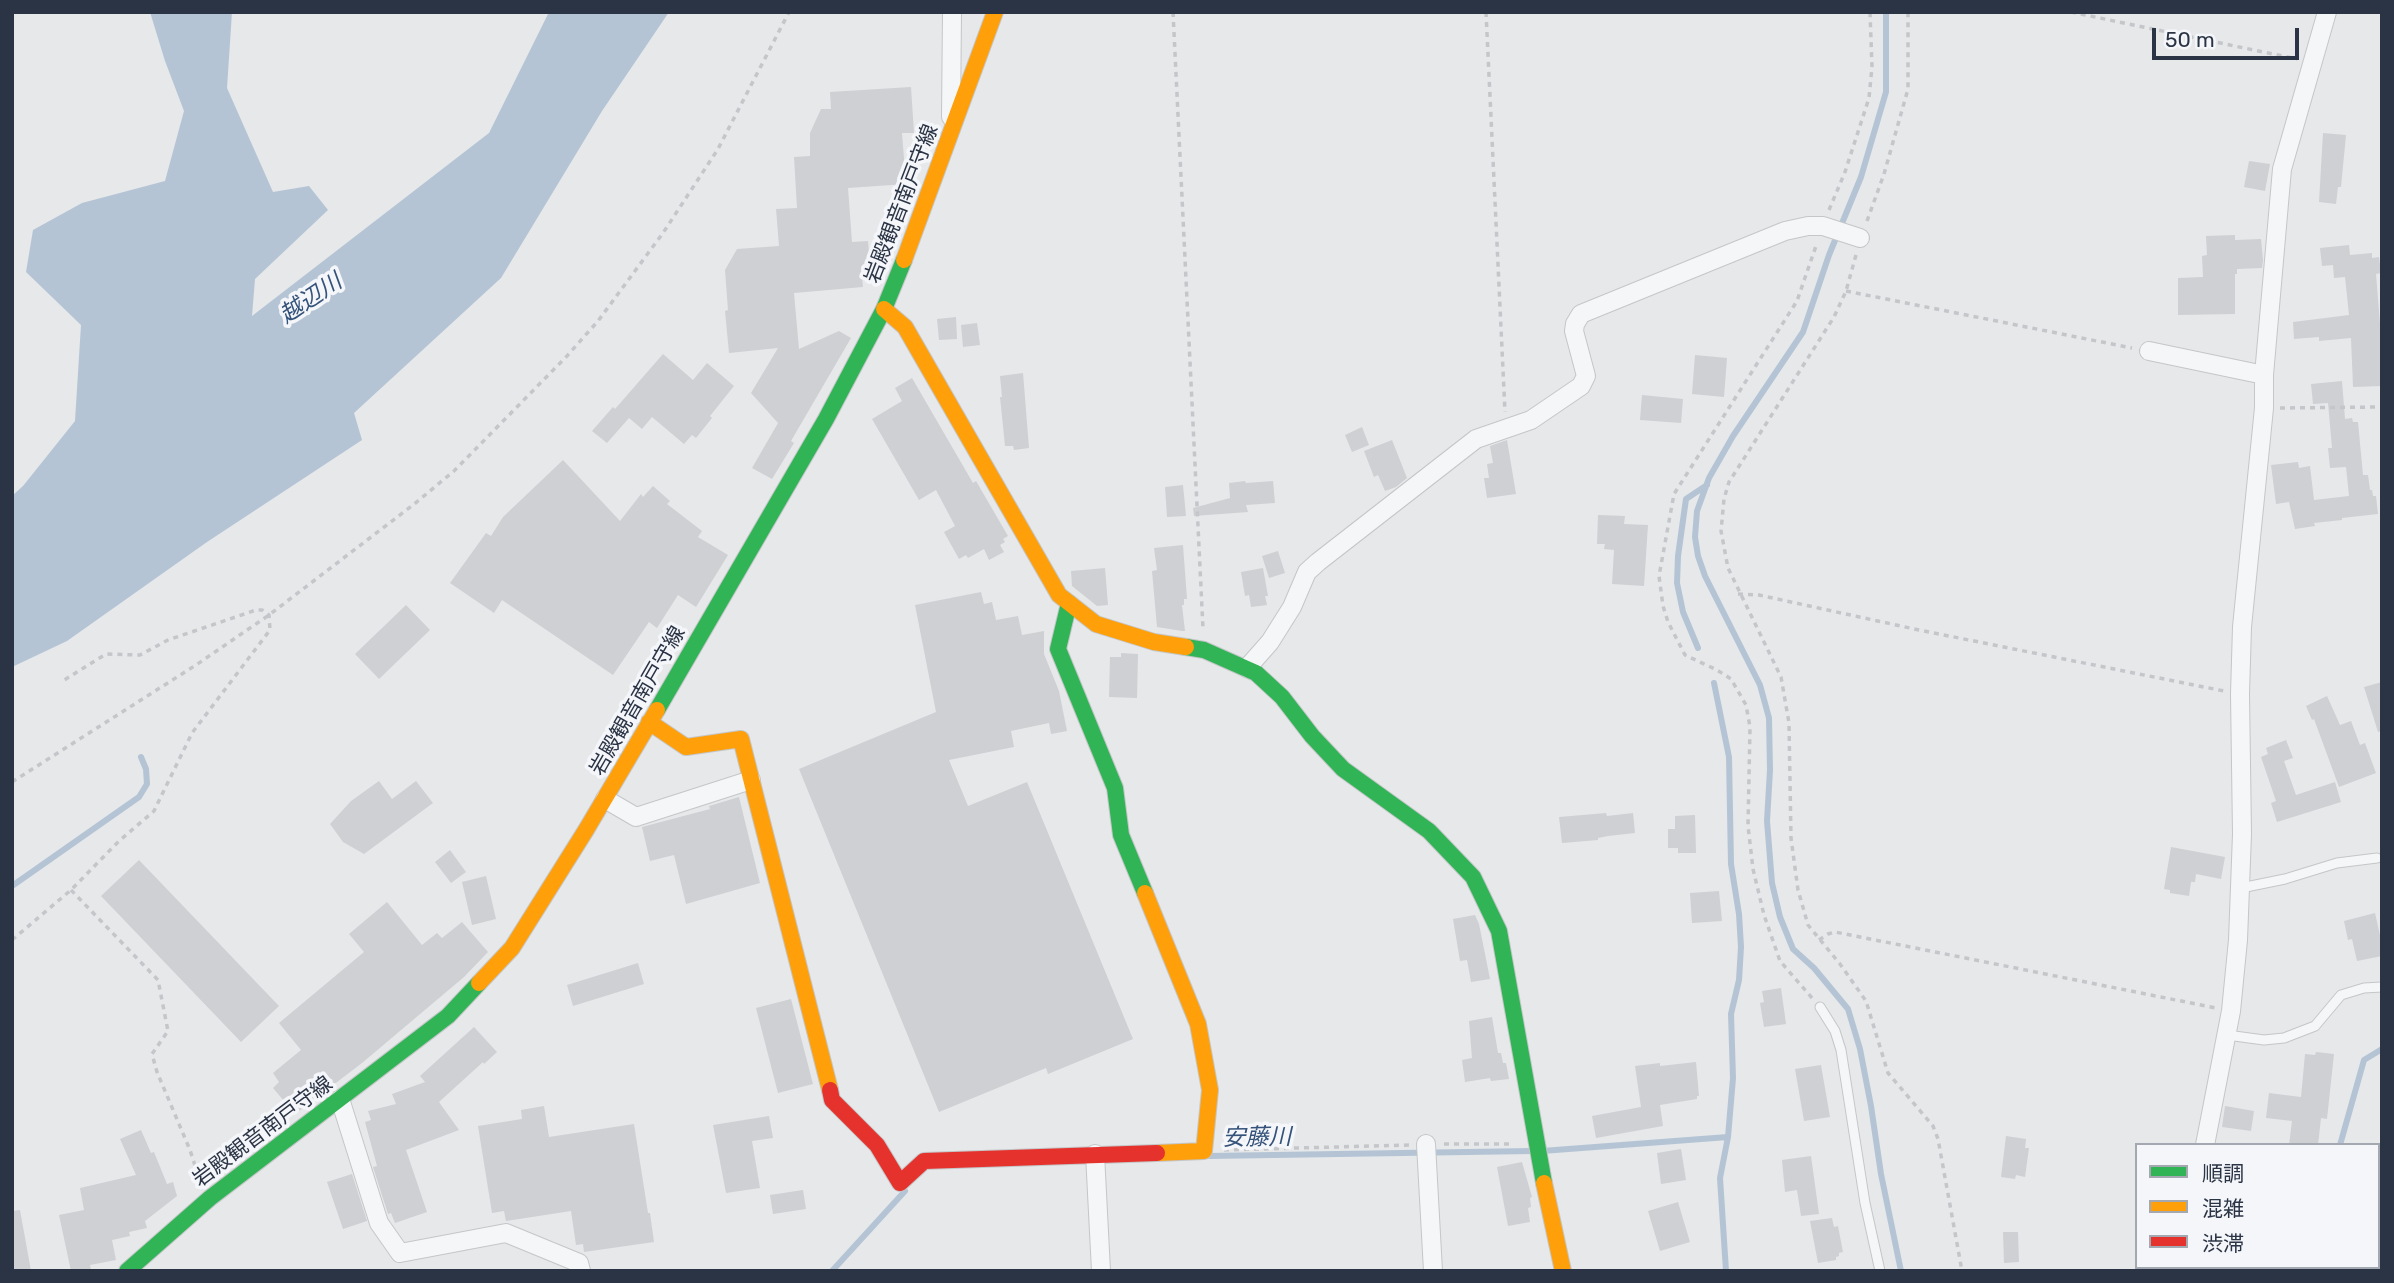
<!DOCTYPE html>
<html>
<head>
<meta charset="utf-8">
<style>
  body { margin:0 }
  #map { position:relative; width:2394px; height:1283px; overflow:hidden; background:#e6e8ea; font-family:Rubik,"Noto Sans JP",sans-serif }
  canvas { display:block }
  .frame { position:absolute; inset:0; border:14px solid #2b3445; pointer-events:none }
  .legend { position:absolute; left:2135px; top:1143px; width:245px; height:126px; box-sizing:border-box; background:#f4f6f9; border:2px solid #a4a8b1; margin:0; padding:9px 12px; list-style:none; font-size:21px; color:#2b3445 }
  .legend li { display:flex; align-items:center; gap:14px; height:35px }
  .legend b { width:35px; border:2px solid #a4a8b1 }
  .scale { position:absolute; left:2152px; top:28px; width:147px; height:32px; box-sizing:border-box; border:4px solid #2b3445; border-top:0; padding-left:9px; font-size:21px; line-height:24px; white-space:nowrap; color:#2b3445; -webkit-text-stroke:5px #f4f6f9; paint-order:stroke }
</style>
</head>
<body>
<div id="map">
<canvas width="2394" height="1283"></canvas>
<div class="frame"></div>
<ul class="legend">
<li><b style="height:9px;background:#30b455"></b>順調</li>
<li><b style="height:9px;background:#ff9f0a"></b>混雑</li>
<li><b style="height:9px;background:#e5322d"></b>渋滞</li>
</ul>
<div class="scale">50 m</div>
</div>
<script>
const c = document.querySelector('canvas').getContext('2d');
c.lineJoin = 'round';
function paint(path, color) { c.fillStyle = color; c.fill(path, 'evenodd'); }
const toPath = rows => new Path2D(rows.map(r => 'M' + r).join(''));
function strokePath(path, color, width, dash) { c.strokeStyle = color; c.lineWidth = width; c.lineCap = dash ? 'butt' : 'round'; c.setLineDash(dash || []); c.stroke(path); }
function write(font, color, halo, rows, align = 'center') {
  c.font = font + ' Rubik,"Noto Sans JP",sans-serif'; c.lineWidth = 7; c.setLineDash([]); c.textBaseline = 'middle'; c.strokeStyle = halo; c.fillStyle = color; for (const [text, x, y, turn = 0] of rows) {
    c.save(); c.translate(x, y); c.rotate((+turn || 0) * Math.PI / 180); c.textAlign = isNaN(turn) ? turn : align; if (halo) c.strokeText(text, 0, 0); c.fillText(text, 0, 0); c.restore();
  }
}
paint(toPath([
  [150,12,232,12,227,88,273,192,309,186,328,210,255,279,252,316,489,133,549,12,669,12,602,111,501,278,354,413,362,440,207,542,67,641,12,667,12,496,23,486,75,421,81,325,26,272,33,230,82,203,165,181,184,111,165,61]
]), '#b4c4d5');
strokePath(toPath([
  [1886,12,1886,92,1861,177,1829,255,1803,332,1733,436,1709,478,1697,511,1695,537,1698,556,1705,576,1760,685,1769,718,1770,770,1767,821,1772,883,1780,917,1793,949,1814,968,1848,1009,1860,1049,1871,1106,1881,1174,1901,1271],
  [1698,648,1683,612,1677,583,1678,556,1686,499,1707,485],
  [1714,683,1729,757,1731,864,1739,914,1741,947,1739,980,1731,1014,1733,1078,1728,1137,1720,1178,1726,1271],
  [12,886,139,797,147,784,146,769,141,757],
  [2340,1145,2364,1060,2382,1049],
  [1542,1151,1728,1137],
  [1209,1156,1531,1151],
  [2338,1267,2339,1271],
  [832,1271,905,1191]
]), '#b4c4d5', 6);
paint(toPath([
  [911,87,914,133,902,133,906,184,848,188,852,242,868,241,870,265,861,266,863,287,794,293,799,349,839,331,851,338,791,441,794,443,772,479,752,468,778,423,751,393,778,348,729,353,725,311,728,310,725,270,737,249,779,246,776,209,797,208,794,157,810,156,810,133,821,109,831,109,830,92],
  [2323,133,2346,135,2341,187,2338,187,2336,204,2319,202],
  [2249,161,2270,164,2265,191,2244,187],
  [2235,235,2235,240,2261,239,2263,260,2262,268,2237,269,2237,274,2235,274,2235,314,2178,315,2178,278,2203,277,2202,256,2207,255,2206,236],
  [2349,245,2350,255,2372,253,2372,258,2379,257,2381,273,2376,274,2382,349,2382,386,2353,387,2351,338,2319,341,2319,337,2294,339,2293,322,2349,315,2345,277,2334,278,2333,265,2322,266,2320,248],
  [956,317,957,339,939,340,937,319],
  [977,323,980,345,963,347,961,325],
  [663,354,693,380,707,363,734,386,710,416,712,418,696,438,692,435,684,444,652,417,642,429,629,418,607,443,592,431,613,407,615,409],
  [1695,355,1727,358,1724,397,1692,394],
  [1023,373,1029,448,1014,450,1013,446,1005,446,1000,397,1002,397,1000,376],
  [912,378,973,483,976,481,1008,536,1003,539,1005,542,1000,545,1004,552,989,560,984,549,968,558,966,555,959,559,944,532,955,526,936,490,919,500,872,419,902,401,895,388],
  [2342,381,2345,419,2352,418,2353,422,2358,422,2363,475,2368,475,2370,490,2372,490,2373,496,2376,496,2378,514,2342,518,2342,520,2314,523,2315,526,2295,529,2289,502,2276,504,2271,465,2298,462,2299,468,2310,466,2314,500,2349,496,2346,467,2330,468,2328,448,2332,448,2328,403,2313,404,2311,384],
  [1642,395,1683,399,1681,423,1640,420],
  [1362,427,1369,445,1352,452,1345,435],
  [1392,440,1407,478,1396,487,1385,491,1378,475,1374,477,1364,451],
  [1507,440,1516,494,1487,498,1484,478,1489,478,1487,464,1493,463,1490,446],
  [563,460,620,521,641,494,643,497,653,486,670,501,667,504,702,531,698,537,728,555,696,607,678,595,657,628,649,622,613,675,502,600,494,613,450,583,486,533,491,536,503,517],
  [1245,481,1246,483,1273,481,1275,503,1246,505,1248,512,1194,516,1193,508,1230,498,1229,483],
  [1183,485,1186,516,1167,517,1165,487],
  [1598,515,1625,516,1624,524,1648,525,1644,586,1612,584,1614,550,1604,549,1605,544,1597,544],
  [1183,545,1187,599,1184,599,1184,605,1182,605,1185,631,1182,631,1157,627,1152,571,1157,570,1154,548],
  [1278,551,1285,573,1269,578,1262,556],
  [1105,568,1108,605,1097,606,1072,586,1071,571],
  [1263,568,1268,596,1265,596,1267,605,1251,607,1249,595,1245,596,1241,572],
  [981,592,984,604,992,602,996,620,1018,616,1022,635,1044,631,1044,654,1059,691,1067,731,1051,734,1049,723,1011,731,1014,747,949,760,968,806,1027,782,1133,1039,1048,1074,1046,1068,939,1112,799,769,936,712,915,605],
  [406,605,430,630,379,679,355,654],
  [1121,653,1138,654,1137,698,1109,697,1110,657,1121,657],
  [2382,682,2382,731,2378,732,2364,687],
  [2327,696,2340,725,2351,721,2360,745,2365,743,2376,773,2339,787,2314,719,2312,720,2306,706],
  [2286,740,2293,758,2284,761,2296,795,2335,782,2341,802,2277,822,2271,803,2276,801,2261,757,2268,754,2266,748],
  [379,781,392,799,416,781,433,803,364,854,343,842,330,824,351,801],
  [739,797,760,883,686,904,674,855,650,861,642,827,710,809,709,806],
  [1606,813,1607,816,1633,813,1635,833,1608,836,1598,838,1598,840,1562,843,1559,817],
  [1695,815,1696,853,1678,853,1678,848,1668,848,1668,829,1675,829,1675,816],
  [2171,847,2225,857,2221,879,2196,874,2195,882,2191,882,2189,896,2170,893,2170,890,2164,889],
  [450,850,466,872,451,883,435,862],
  [139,860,279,1006,241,1042,101,896],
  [486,876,496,919,472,925,462,882],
  [1719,891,1722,921,1692,923,1690,893],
  [387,902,422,945,437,933,442,938,462,922,488,952,464,977,362,1063,295,1114,273,1088,279,1082,273,1073,301,1050,279,1023,364,952,349,934],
  [2375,913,2382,944,2382,956,2357,961,2352,939,2348,940,2344,921],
  [1475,915,1479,924,1490,979,1471,982,1467,960,1460,961,1453,919],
  [638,963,644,984,573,1006,567,985],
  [1781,988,1786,1024,1764,1027,1760,1003,1764,1002,1762,991],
  [791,999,813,1084,778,1093,756,1008],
  [1492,1017,1498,1053,1501,1053,1503,1063,1506,1063,1509,1079,1491,1081,1490,1078,1465,1082,1462,1060,1472,1058,1469,1021],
  [474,1027,497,1052,484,1064,483,1062,439,1102,459,1130,406,1150,427,1212,395,1223,391,1213,388,1214,373,1167,377,1166,365,1122,371,1120,368,1111,396,1104,392,1094,425,1082,420,1076],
  [2316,1052,2334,1054,2327,1119,2321,1118,2318,1145,2289,1145,2292,1121,2266,1118,2269,1093,2301,1097,2305,1054,2315,1055],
  [1696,1062,1699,1096,1697,1096,1697,1099,1660,1105,1663,1126,1596,1138,1592,1116,1641,1107,1635,1066,1660,1063,1660,1066],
  [1821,1065,1830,1117,1804,1121,1795,1069],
  [544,1106,549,1137,634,1124,648,1213,650,1213,654,1242,584,1252,583,1244,576,1245,571,1211,506,1221,504,1211,492,1213,478,1126,522,1119,521,1110],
  [2225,1106,2254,1111,2251,1131,2222,1127],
  [769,1116,773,1138,752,1141,760,1188,726,1193,713,1125],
  [141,1130,151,1153,154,1152,167,1184,173,1182,177,1196,145,1221,147,1228,129,1232,130,1236,112,1240,116,1260,90,1265,91,1271,71,1271,59,1215,84,1210,80,1188,136,1175,120,1139],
  [2006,1136,2026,1139,2025,1148,2029,1148,2025,1177,2016,1175,2015,1179,2001,1177],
  [1681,1149,1686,1180,1661,1184,1657,1153],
  [1811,1156,1819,1214,1801,1216,1797,1190,1785,1192,1782,1160],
  [1522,1162,1532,1197,1530,1198,1531,1207,1528,1208,1530,1222,1508,1226,1497,1167],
  [352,1174,367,1221,343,1229,327,1182],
  [803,1190,806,1209,773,1214,770,1195],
  [1678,1202,1690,1242,1660,1251,1648,1211],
  [20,1210,31,1271,12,1271,12,1211],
  [1832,1218,1834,1227,1838,1226,1843,1252,1839,1253,1839,1256,1836,1257,1836,1260,1818,1263,1810,1221],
  [2003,1232,2018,1232,2019,1262,2004,1263]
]), '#ced0d3');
const lane = toPath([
  [2241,888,2285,879,2337,863,2377,858],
  [1820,1007,1835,1031,1841,1050,1865,1203,1880,1271],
  [2227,1035,2264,1040,2284,1038,2315,1026,2341,995,2364,988,2382,987]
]);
const street = toPath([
  [951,117,952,12],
  [2149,351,2264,375],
  [1247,668,1270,642,1292,607,1307,572,1318,562,1476,439,1531,420,1581,386,1586,376,1574,331,1575,324,1581,314,1785,231,1808,226,1823,226,1860,238],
  [605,799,636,817,751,780],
  [340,1099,379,1223,400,1253,506,1233,579,1263,581,1271],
  [1426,1144,1433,1271],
  [2205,1145,2231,1011,2238,940,2242,834,2240,694,2242,627,2264,408,2264,375,2282,169,2327,12],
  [1095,1154,1101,1271],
  [2175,1271,2176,1267]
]);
const fast = toPath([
  [1069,603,1058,649,1115,788,1121,835,1145,893],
  [1186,647,1204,650,1256,673,1282,697,1312,736,1343,769,1429,831,1473,877,1499,931,1544,1183],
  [657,710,826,419,884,309,904,260],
  [127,1271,210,1198,448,1016,479,983]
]);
const slow = toPath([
  [904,260,995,12],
  [884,309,905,327,1059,595,1096,624,1154,642,1186,647],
  [649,722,686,747,741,739,830,1090],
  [1145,893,1198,1024,1210,1090,1204,1151,1157,1153],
  [479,983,512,948,586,830,657,710],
  [1544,1183,1563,1271]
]);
const jam = toPath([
  [830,1090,832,1100,877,1145,900,1183,924,1161,1157,1153]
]);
strokePath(lane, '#c4c6c8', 11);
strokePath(street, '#c4c6c8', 20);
strokePath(fast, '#c4c6c8', 18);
strokePath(slow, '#c4c6c8', 18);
strokePath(jam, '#c4c6c8', 18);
strokePath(toPath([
  [1173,12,1203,629],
  [1486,12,1505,412],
  [2071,12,2297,59],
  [1829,210,1845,172,1869,98,1872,67,1870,12],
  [1867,221,1884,174,1908,89,1908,12],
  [1856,255,1846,291,1834,317,1729,482,1724,499,1721,531,1728,568,1781,677,1789,723,1791,838,1798,890,1808,925,1840,964,1866,1001,1888,1073,1933,1126,1938,1139,1962,1271],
  [1846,291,2132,348],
  [2280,408,2382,407],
  [1738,594,1759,595,1919,630,2224,691],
  [12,782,196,665,269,615,413,505,454,471,567,356,598,321,663,233,718,149,789,12],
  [71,890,158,980,168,1031,152,1054,157,1072,190,1150,200,1181],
  [12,940,71,890,119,841,154,811,192,733,270,630,269,615,262,610,256,610,168,640,140,655,106,654,61,682],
  [1819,940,1828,934,1835,932,2216,1008],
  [1812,998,1780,961,1764,915,1753,869,1748,826,1750,727,1746,705,1731,679,1717,670,1685,655,1668,622,1663,606,1659,576,1674,494,1797,301,1817,243],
  [1444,1144,1514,1144],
  [1224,1150,1409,1145]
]), '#c5c6ca', 3.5, [5, 5]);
strokePath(lane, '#f5f6f7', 9);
strokePath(street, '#f5f6f7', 18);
strokePath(fast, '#30b455', 16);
strokePath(slow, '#ff9f0a', 16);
strokePath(jam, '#e5322d', 16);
write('21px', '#2b3445', '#f4f6f9', [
  ["岩殿観音南戸守線",902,204,-69],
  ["岩殿観音南戸守線",638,701,-60],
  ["岩殿観音南戸守線",263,1132,-37]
]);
write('italic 23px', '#34527a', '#f4f6f9', [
  ["越辺川",311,299,-34],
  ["安藤川",1257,1138,-1]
]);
</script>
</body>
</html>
